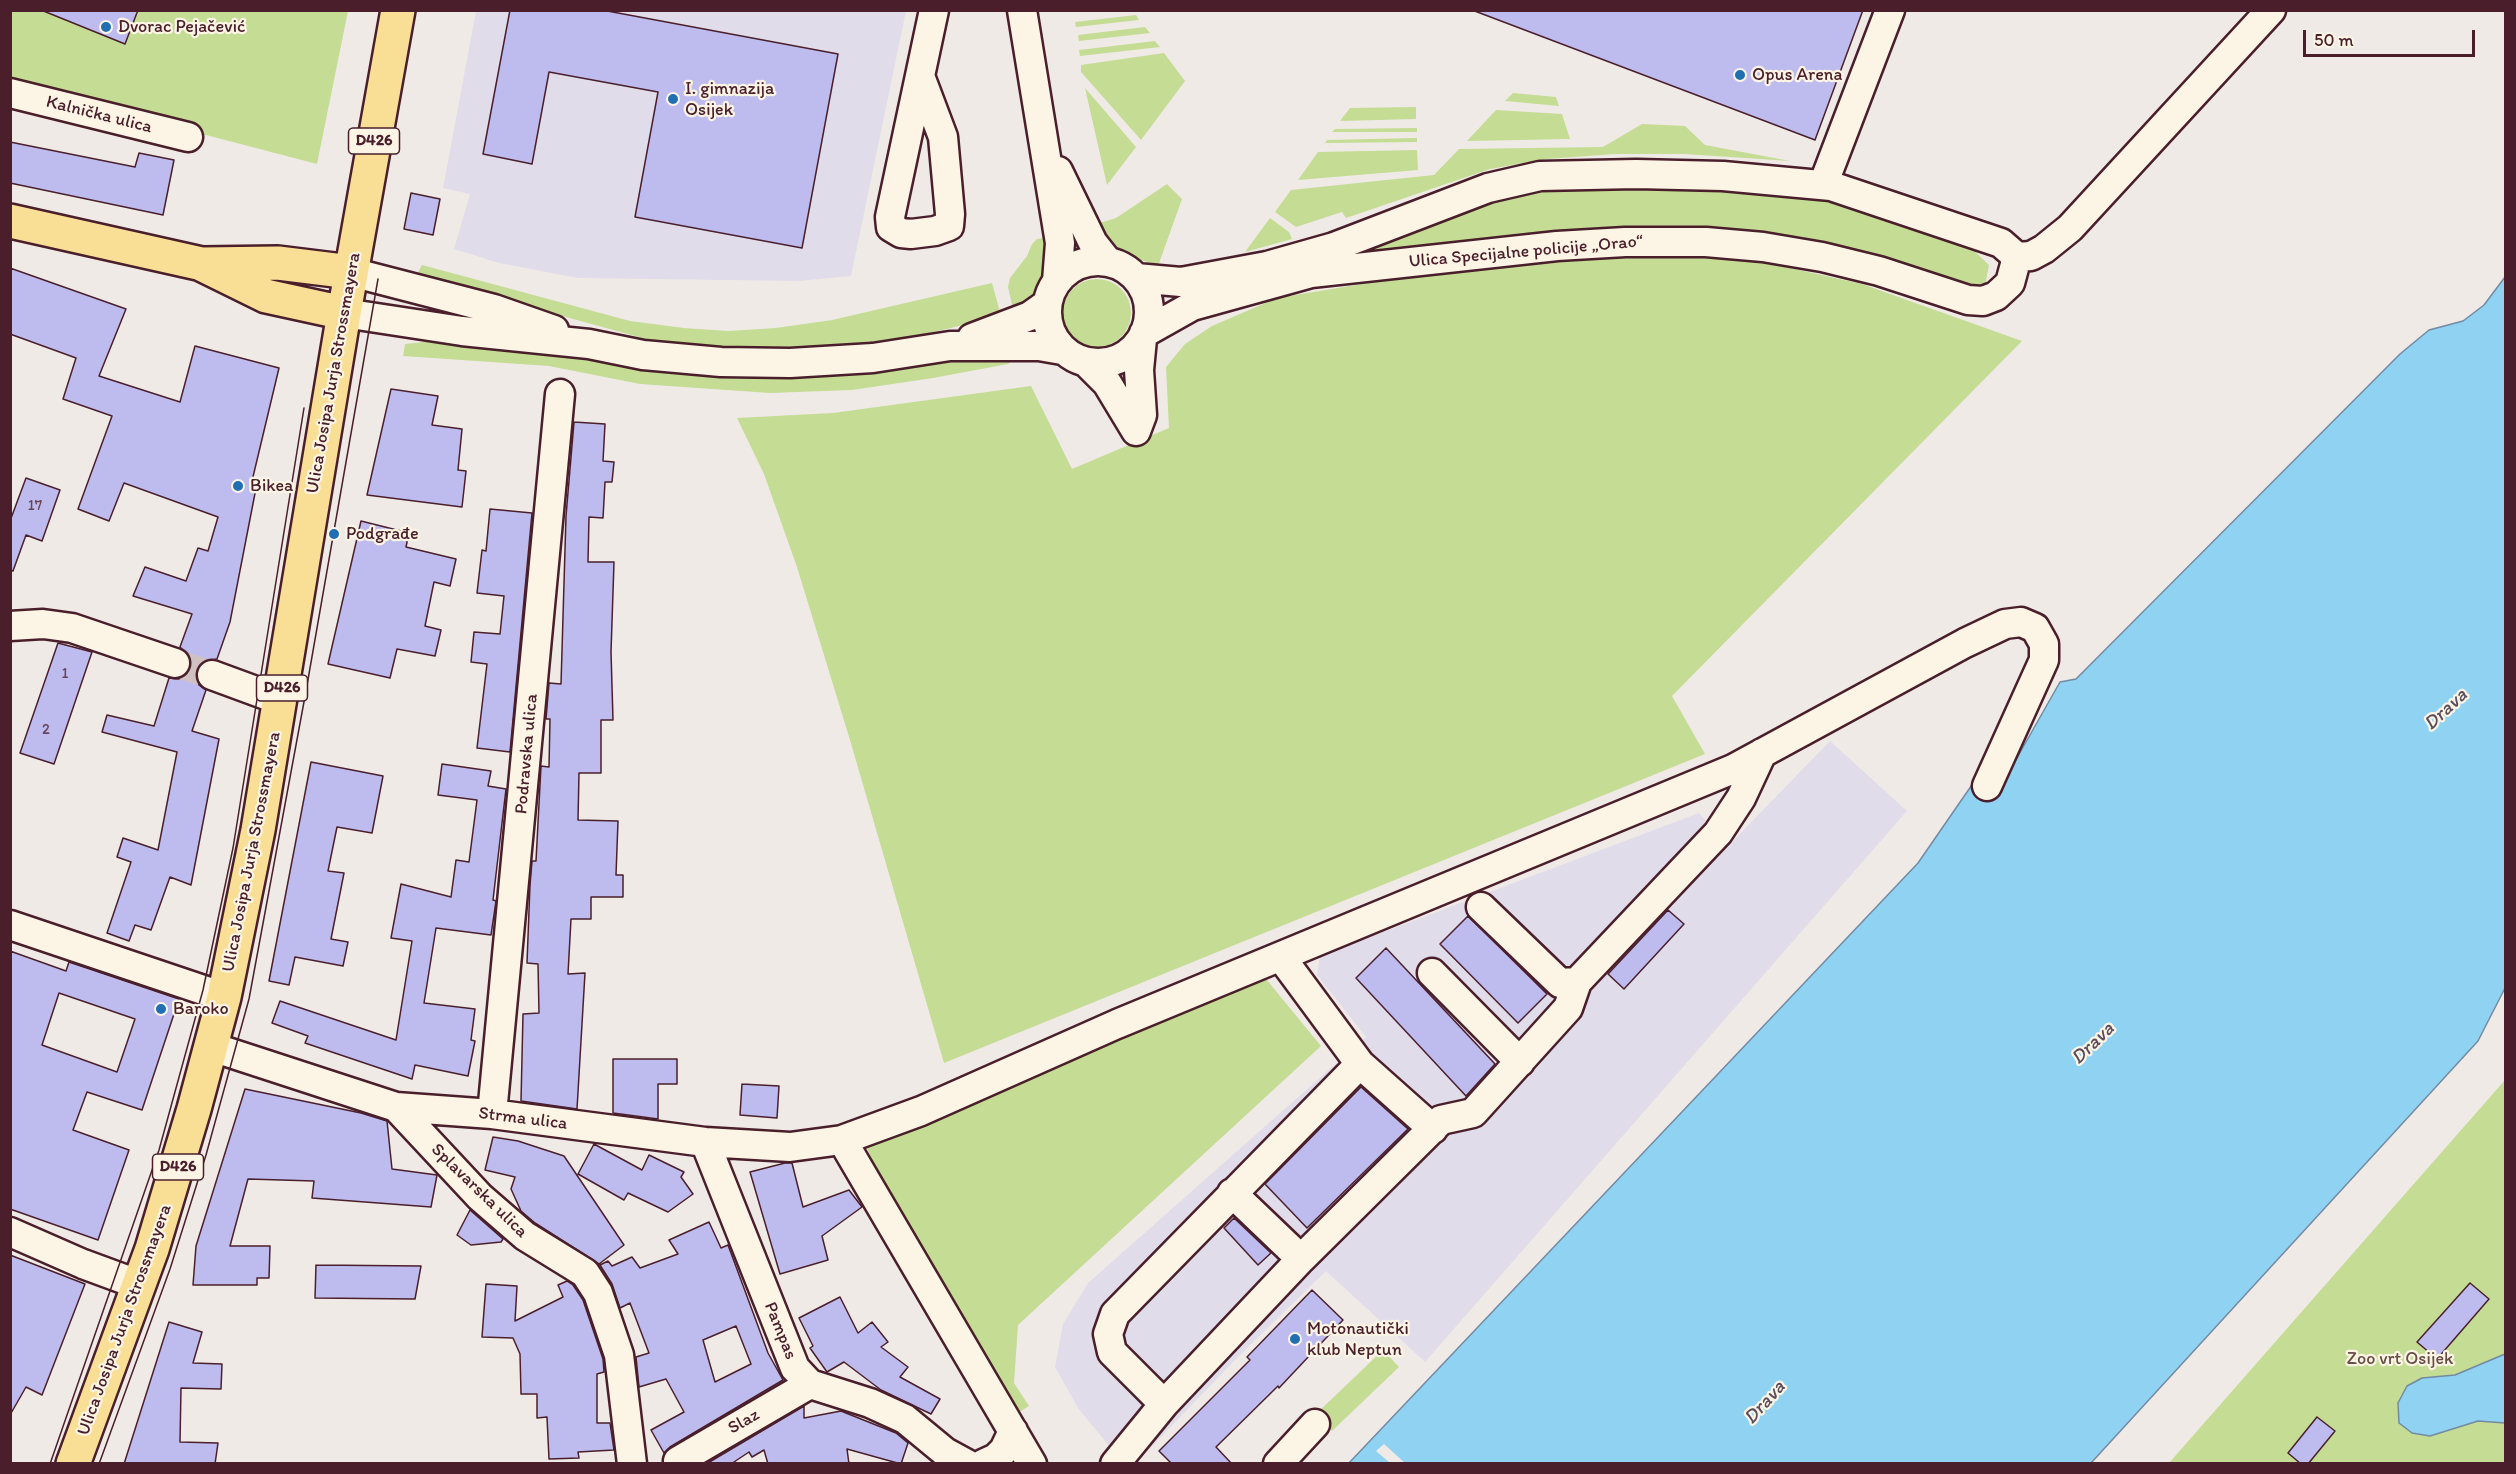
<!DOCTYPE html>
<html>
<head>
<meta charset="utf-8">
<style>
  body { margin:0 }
  #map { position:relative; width:2516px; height:1474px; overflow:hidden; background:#f0eae7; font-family:Itim,sans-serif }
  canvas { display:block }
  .frame { position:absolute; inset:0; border:12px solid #4a1f2b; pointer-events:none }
  .scale { position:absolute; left:2303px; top:30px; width:172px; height:27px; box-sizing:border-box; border:3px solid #4a1f2b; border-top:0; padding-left:8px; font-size:18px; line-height:21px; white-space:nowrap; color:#4a1f2b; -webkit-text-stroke:4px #fcf5e5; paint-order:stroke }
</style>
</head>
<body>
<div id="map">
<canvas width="2516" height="1474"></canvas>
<div class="frame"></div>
<div class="scale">50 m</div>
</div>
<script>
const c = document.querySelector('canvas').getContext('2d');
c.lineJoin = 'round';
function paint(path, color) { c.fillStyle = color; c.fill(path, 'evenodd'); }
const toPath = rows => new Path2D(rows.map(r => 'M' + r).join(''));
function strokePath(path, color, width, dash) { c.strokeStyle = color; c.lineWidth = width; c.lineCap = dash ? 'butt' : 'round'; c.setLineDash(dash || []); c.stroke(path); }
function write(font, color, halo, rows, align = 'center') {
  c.font = font + ' Itim,sans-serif'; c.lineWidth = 4.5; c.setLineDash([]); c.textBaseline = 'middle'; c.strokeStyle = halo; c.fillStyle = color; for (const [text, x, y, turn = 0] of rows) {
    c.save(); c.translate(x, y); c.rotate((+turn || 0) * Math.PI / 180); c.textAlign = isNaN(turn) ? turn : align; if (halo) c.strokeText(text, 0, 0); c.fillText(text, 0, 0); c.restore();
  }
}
paint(toPath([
  [476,11,906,11,851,276,798,281,578,278,499,263,454,249,470,194,443,188],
  [1830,741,1907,811,1425,1362,1326,1271,1237,1358,1135,1464,1123,1463,1078,1408,1055,1367,1063,1324,1088,1283,1366,1037,1317,975,1320,956,1699,813,1729,845]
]), '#e1dce9');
paint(toPath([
  [10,11,348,11,317,164,11,84],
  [1136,15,1139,20,1076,27,1075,22],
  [1145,27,1150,33,1079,41,1078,35],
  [1155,41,1160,47,1080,56,1079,50],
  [1164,53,1185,81,1141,140,1081,72,1081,65],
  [1085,88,1136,147,1107,185],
  [1513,93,1556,97,1559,106,1505,101],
  [1416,107,1416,119,1340,121,1350,108],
  [1496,110,1562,114,1570,139,1467,141],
  [1642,124,1685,126,1705,145,1790,161,1684,154,1615,154,1547,159,1490,169,1346,218,1342,212,1296,227,1275,212,1291,190,1434,175,1459,149,1603,147],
  [1417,128,1417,132,1332,132,1335,129],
  [1417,138,1417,142,1325,143,1327,140],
  [1417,150,1418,170,1298,180,1318,152],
  [1167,184,1182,199,1158,266,1117,251,1090,226,1116,218],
  [1672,185,1785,192,1883,214,1964,241,1989,265,1986,281,1981,289,1825,250,1366,255,1366,245,1495,200,1559,189],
  [1270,218,1289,232,1292,239,1245,252],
  [1051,237,1044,278,1027,303,1013,309,1008,287,1010,278,1027,256,1032,244,1037,239],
  [1653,254,1754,260,1862,284,2022,341,1672,696,1705,754,944,1063,850,740,797,567,764,474,737,418,833,413,1031,386,1072,469,1169,428,1166,367,1185,344,1212,326,1277,298,1392,279,1562,259],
  [422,265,630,321,684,328,728,331,776,328,832,320,992,283,1001,316,904,339,831,347,757,350,689,345,646,339,475,292,417,274],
  '1063 313a34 34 0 1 1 68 0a34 34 0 1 1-68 0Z',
  [444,340,965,358,1014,358,1008,364,933,378,852,390,770,393,640,384,549,366,403,356,405,344],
  [1262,974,1321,1046,1018,1325,1014,1383,1029,1406,1013,1416,896,1213,866,1146],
  [2505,1080,2505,1463,2169,1463],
  [1383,1350,1399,1367,1332,1431,1316,1414]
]), '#c4dc93');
const water = toPath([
  [2505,277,2505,988,2478,1041,2091,1463,1348,1464,1918,863,1976,779,2001,786,2060,682,2076,679,2400,354,2429,330,2463,321,2484,305,2505,277],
  [2505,1354,2505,1423,2478,1421,2430,1436,2412,1433,2399,1423,2398,1403,2407,1386,2422,1378,2455,1375,2505,1354]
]);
paint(water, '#8fd2f1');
strokePath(water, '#738aa2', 1.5);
paint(toPath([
  [1384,1444,1405,1463,1390,1463,1376,1451]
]), '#f0eae7');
const building = toPath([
  [41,10,138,10,125,44,41,10],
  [510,10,602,10,838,54,802,248,635,217,658,92,549,72,532,164,483,154,510,10],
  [1472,10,1863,10,1815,140,1472,10],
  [10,142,135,167,139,153,174,160,163,215,10,183,10,142],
  [411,193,440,199,433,235,404,229,411,193],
  [10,268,126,309,99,376,180,402,195,346,279,368,252,481,257,483,230,622,217,659,202,662,196,670,199,685,206,690,192,731,219,739,191,885,170,877,151,930,135,925,129,941,107,933,131,862,117,857,123,838,158,850,177,752,102,732,107,715,154,726,169,678,179,679,190,669,191,659,180,647,192,614,133,596,145,567,186,581,198,548,208,551,218,517,124,483,109,521,78,509,112,416,63,399,76,358,10,334,10,268],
  [391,389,438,396,432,425,462,429,458,470,466,471,462,507,367,495,391,389],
  [574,422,605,424,603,461,614,462,612,482,605,482,603,518,589,517,588,562,614,562,611,652,613,720,601,720,601,773,579,773,578,820,618,821,616,875,623,875,623,897,591,897,591,919,571,919,568,974,585,973,577,1109,521,1101,523,1014,539,1013,538,964,527,963,530,885,532,861,536,861,541,766,549,767,550,719,546,719,549,683,561,684,566,516,574,422],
  [26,478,60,490,42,541,26,535,13,571,10,570,10,521,26,478],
  [490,509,532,513,510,752,477,748,487,664,471,662,474,632,500,634,504,596,477,593,482,550,486,551,490,509],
  [361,521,409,533,406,547,456,559,450,586,434,582,425,626,441,630,435,656,397,649,390,678,328,664,361,521],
  [58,643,92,652,54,764,20,753,58,643],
  [311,762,383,776,372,833,337,827,328,871,344,873,331,939,348,942,343,966,295,957,289,985,269,981,311,762],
  [442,764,491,771,488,786,506,789,493,900,496,901,491,935,436,928,424,1003,475,1009,471,1040,475,1041,468,1076,415,1065,412,1079,305,1043,308,1036,272,1023,280,1001,396,1040,412,941,391,938,401,884,451,897,456,860,469,862,477,800,438,795,442,764],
  [1668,910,1684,924,1624,989,1608,974,1668,910],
  [1468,916,1547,994,1518,1023,1440,944,1468,916],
  [1386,948,1495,1064,1466,1096,1356,978,1386,948],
  [10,951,66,971,69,962,179,999,142,1110,87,1092,73,1130,129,1150,98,1240,10,1209,10,951],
  [59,993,135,1019,117,1072,42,1045,59,993],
  [613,1059,677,1059,677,1084,658,1084,658,1119,613,1113,613,1059],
  [742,1084,779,1086,777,1118,740,1115,742,1084],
  [1361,1087,1408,1129,1307,1228,1265,1184,1361,1087],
  [245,1089,361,1113,387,1121,392,1169,437,1175,431,1207,312,1198,314,1181,248,1179,230,1246,270,1246,269,1278,257,1278,257,1285,193,1285,196,1246,245,1089],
  [493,1137,518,1141,564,1156,624,1245,599,1264,535,1223,521,1211,511,1189,515,1177,485,1170,493,1137],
  [594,1144,642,1170,649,1155,684,1172,681,1177,693,1194,668,1212,628,1193,624,1200,578,1174,594,1144],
  [785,1163,792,1163,803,1207,849,1190,862,1207,822,1236,828,1260,780,1274,750,1172,785,1163],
  [470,1210,503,1239,501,1242,471,1245,457,1235,470,1210],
  [1234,1218,1271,1253,1258,1265,1224,1228,1234,1218],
  [709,1222,721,1248,728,1245,768,1353,783,1380,670,1447,664,1453,651,1430,684,1412,666,1379,639,1387,636,1357,649,1353,630,1303,620,1308,612,1284,600,1265,608,1261,612,1266,632,1257,640,1268,678,1254,669,1240,709,1222],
  [736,1326,751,1364,715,1382,703,1340,736,1326],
  [10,1255,85,1284,42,1395,26,1387,10,1415,10,1255],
  [316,1265,421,1266,415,1299,315,1298,316,1265],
  [567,1281,573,1285,583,1300,603,1359,604,1372,597,1374,597,1423,610,1423,614,1450,578,1452,579,1458,549,1459,547,1417,537,1418,537,1394,521,1394,520,1354,513,1338,482,1337,486,1284,517,1286,515,1321,563,1297,558,1285,567,1281],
  [2470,1283,2489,1299,2437,1359,2417,1342,2470,1283],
  [1312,1290,1343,1320,1279,1388,1278,1386,1216,1447,1232,1464,1172,1464,1159,1451,1250,1360,1247,1357,1312,1290],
  [840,1297,858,1333,872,1322,888,1342,881,1347,908,1367,900,1377,940,1399,931,1414,881,1390,844,1362,827,1372,810,1348,813,1346,799,1318,840,1297],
  [169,1322,202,1332,193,1363,222,1364,221,1389,181,1388,180,1442,218,1443,215,1464,124,1464,169,1322],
  [804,1406,804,1418,841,1411,896,1433,908,1443,901,1464,847,1449,849,1464,768,1464,764,1450,752,1457,749,1452,731,1464,706,1464,804,1406],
  [2317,1417,2335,1431,2308,1464,2301,1464,2288,1453,2317,1417]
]);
paint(building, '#bebcee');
strokePath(building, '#4a1f2b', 1.5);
strokePath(toPath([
  [175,663,212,675]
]), '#cfc1c1', 28, [28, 14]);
const minor = toPath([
  [1022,10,1060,243,1057,281],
  [920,76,943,137,950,214,949,226,935,231,911,234,901,233,891,227,890,217,934,10],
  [10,93,188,137],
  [1058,171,1093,243,1108,262],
  [1823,185,1890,10],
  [2017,257,2031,256,2044,249,2070,228,2271,10],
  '1047 312a51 51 0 1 1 102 0a51 51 0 1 1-102 0Z',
  [351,272,494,309,554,330],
  [1136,278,1181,282,1267,266,1334,247,1488,188,1540,176,1636,174,1723,176,1831,186,2001,243,2017,257,2010,283,1996,296,1983,301,1968,300,1879,271,1822,257,1763,247,1706,242,1625,242,1557,246,1311,273,1192,306,1144,333],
  [344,313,462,331,589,344,643,355,721,362,790,363,873,358,950,346,1039,346,1062,350],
  [972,338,1030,316,1047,304],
  [1087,363,1107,383,1136,431],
  [1136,431,1142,415,1139,370,1142,339],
  [10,626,43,624,72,628,175,663],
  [212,675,280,700],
  [1481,907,1560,983,1577,982],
  [10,925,224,997],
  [1281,957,1360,1064,1433,1129],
  [1432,973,1520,1062],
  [212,1047,396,1107,492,1114,705,1142,790,1147,842,1140,921,1111,1117,1024,1733,769,1965,643,2005,624,2021,622,2035,628,2044,644,2044,660,1987,786],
  [396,1107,480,1197,525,1236,585,1273,598,1293,619,1355,632,1464],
  [492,1114,560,394],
  [842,1140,1032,1464],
  [705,1142,795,1368,810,1384,870,1403,905,1419,945,1452,967,1464],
  [1232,1193,1301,1259],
  [10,1232,83,1264,140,1285],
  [1164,1404,1112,1352,1108,1334,1115,1314,1360,1064],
  [678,1461,810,1384],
  [983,1464,996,1458,1004,1450,1013,1431],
  [1115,1464,1164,1404,1301,1259,1441,1120,1473,1113,1568,1008,1577,982,1718,833,1741,798,1762,753],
  [1278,1464,1315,1424]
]);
const major = toPath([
  [10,221,202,264,278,263,351,272],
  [203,265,266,296,344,313],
  [73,1464,152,1249,194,1109,224,997,258,830,344,313,398,10]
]);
strokePath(minor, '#4a1f2b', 33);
strokePath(major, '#4a1f2b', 38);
strokePath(minor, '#fcf5e5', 28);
strokePath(major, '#f9df96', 33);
strokePath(toPath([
  [50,1464,159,1150,203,990,233,848,304,408],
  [99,1464,170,1269,206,1155,249,999,306,691,378,279]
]), '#4a1f2b', 1.5);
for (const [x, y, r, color] of [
  [106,27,6,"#1f6fb2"],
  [1740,75,6,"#1f6fb2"],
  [673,99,6,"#1f6fb2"],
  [238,486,6,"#1f6fb2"],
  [334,534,6,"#1f6fb2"],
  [161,1009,6,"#1f6fb2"],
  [1295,1339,6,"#1f6fb2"]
]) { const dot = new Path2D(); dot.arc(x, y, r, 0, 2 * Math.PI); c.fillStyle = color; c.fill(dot); strokePath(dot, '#fcf5e5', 2); }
write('15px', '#67465c', null, [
  ["17",35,506],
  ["1",65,674],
  ["2",46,730]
]);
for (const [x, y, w] of [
  [374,141,51],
  [282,688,51],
  [178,1167,51]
]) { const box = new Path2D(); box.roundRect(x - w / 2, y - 13, w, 26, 4.5); c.fillStyle = '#fcf5e5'; c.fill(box); strokePath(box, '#4a1f2b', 1.5); }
write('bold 16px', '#4a1f2b', null, [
  ["D426",374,141],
  ["D426",282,688],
  ["D426",178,1167]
]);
write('18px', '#4a1f2b', '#fcf5e5', [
  ["Dvorac Pejačević",118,27],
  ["Opus Arena",1752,75],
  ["I. gimnazija",685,89],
  ["Osijek",685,110],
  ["Bikea",250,486],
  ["Podgrađe",346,534],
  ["Baroko",173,1009],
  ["Motonautički",1307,1329],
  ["klub Neptun",1307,1350]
], 'left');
write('18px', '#4a1f2b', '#fcf5e5', [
  ["Kalnička ulica",99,115,14],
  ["Ulica Specijalne policije „Orao“",1526,252,-5],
  ["Ulica Josipa Jurja Strossmayera",334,373,-80],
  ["Podravska ulica",527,754,-85],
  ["Ulica Josipa Jurja Strossmayera",252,852,-79],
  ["Strma ulica",523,1119,7],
  ["Splavarska ulica",479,1191,44],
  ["Ulica Josipa Jurja Strossmayera",125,1320,-70],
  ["Pampas",780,1331,68],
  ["Slaz",744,1422,-30]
]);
write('18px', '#684e45', '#fcf5e5', [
  ["Zoo vrt Osijek",2400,1359]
]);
write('italic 20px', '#5b4c5c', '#fcf5e5', [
  ["Drava",2446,710,-43],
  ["Drava",2093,1044,-44],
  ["Drava",1765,1403,-48]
]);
</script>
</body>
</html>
